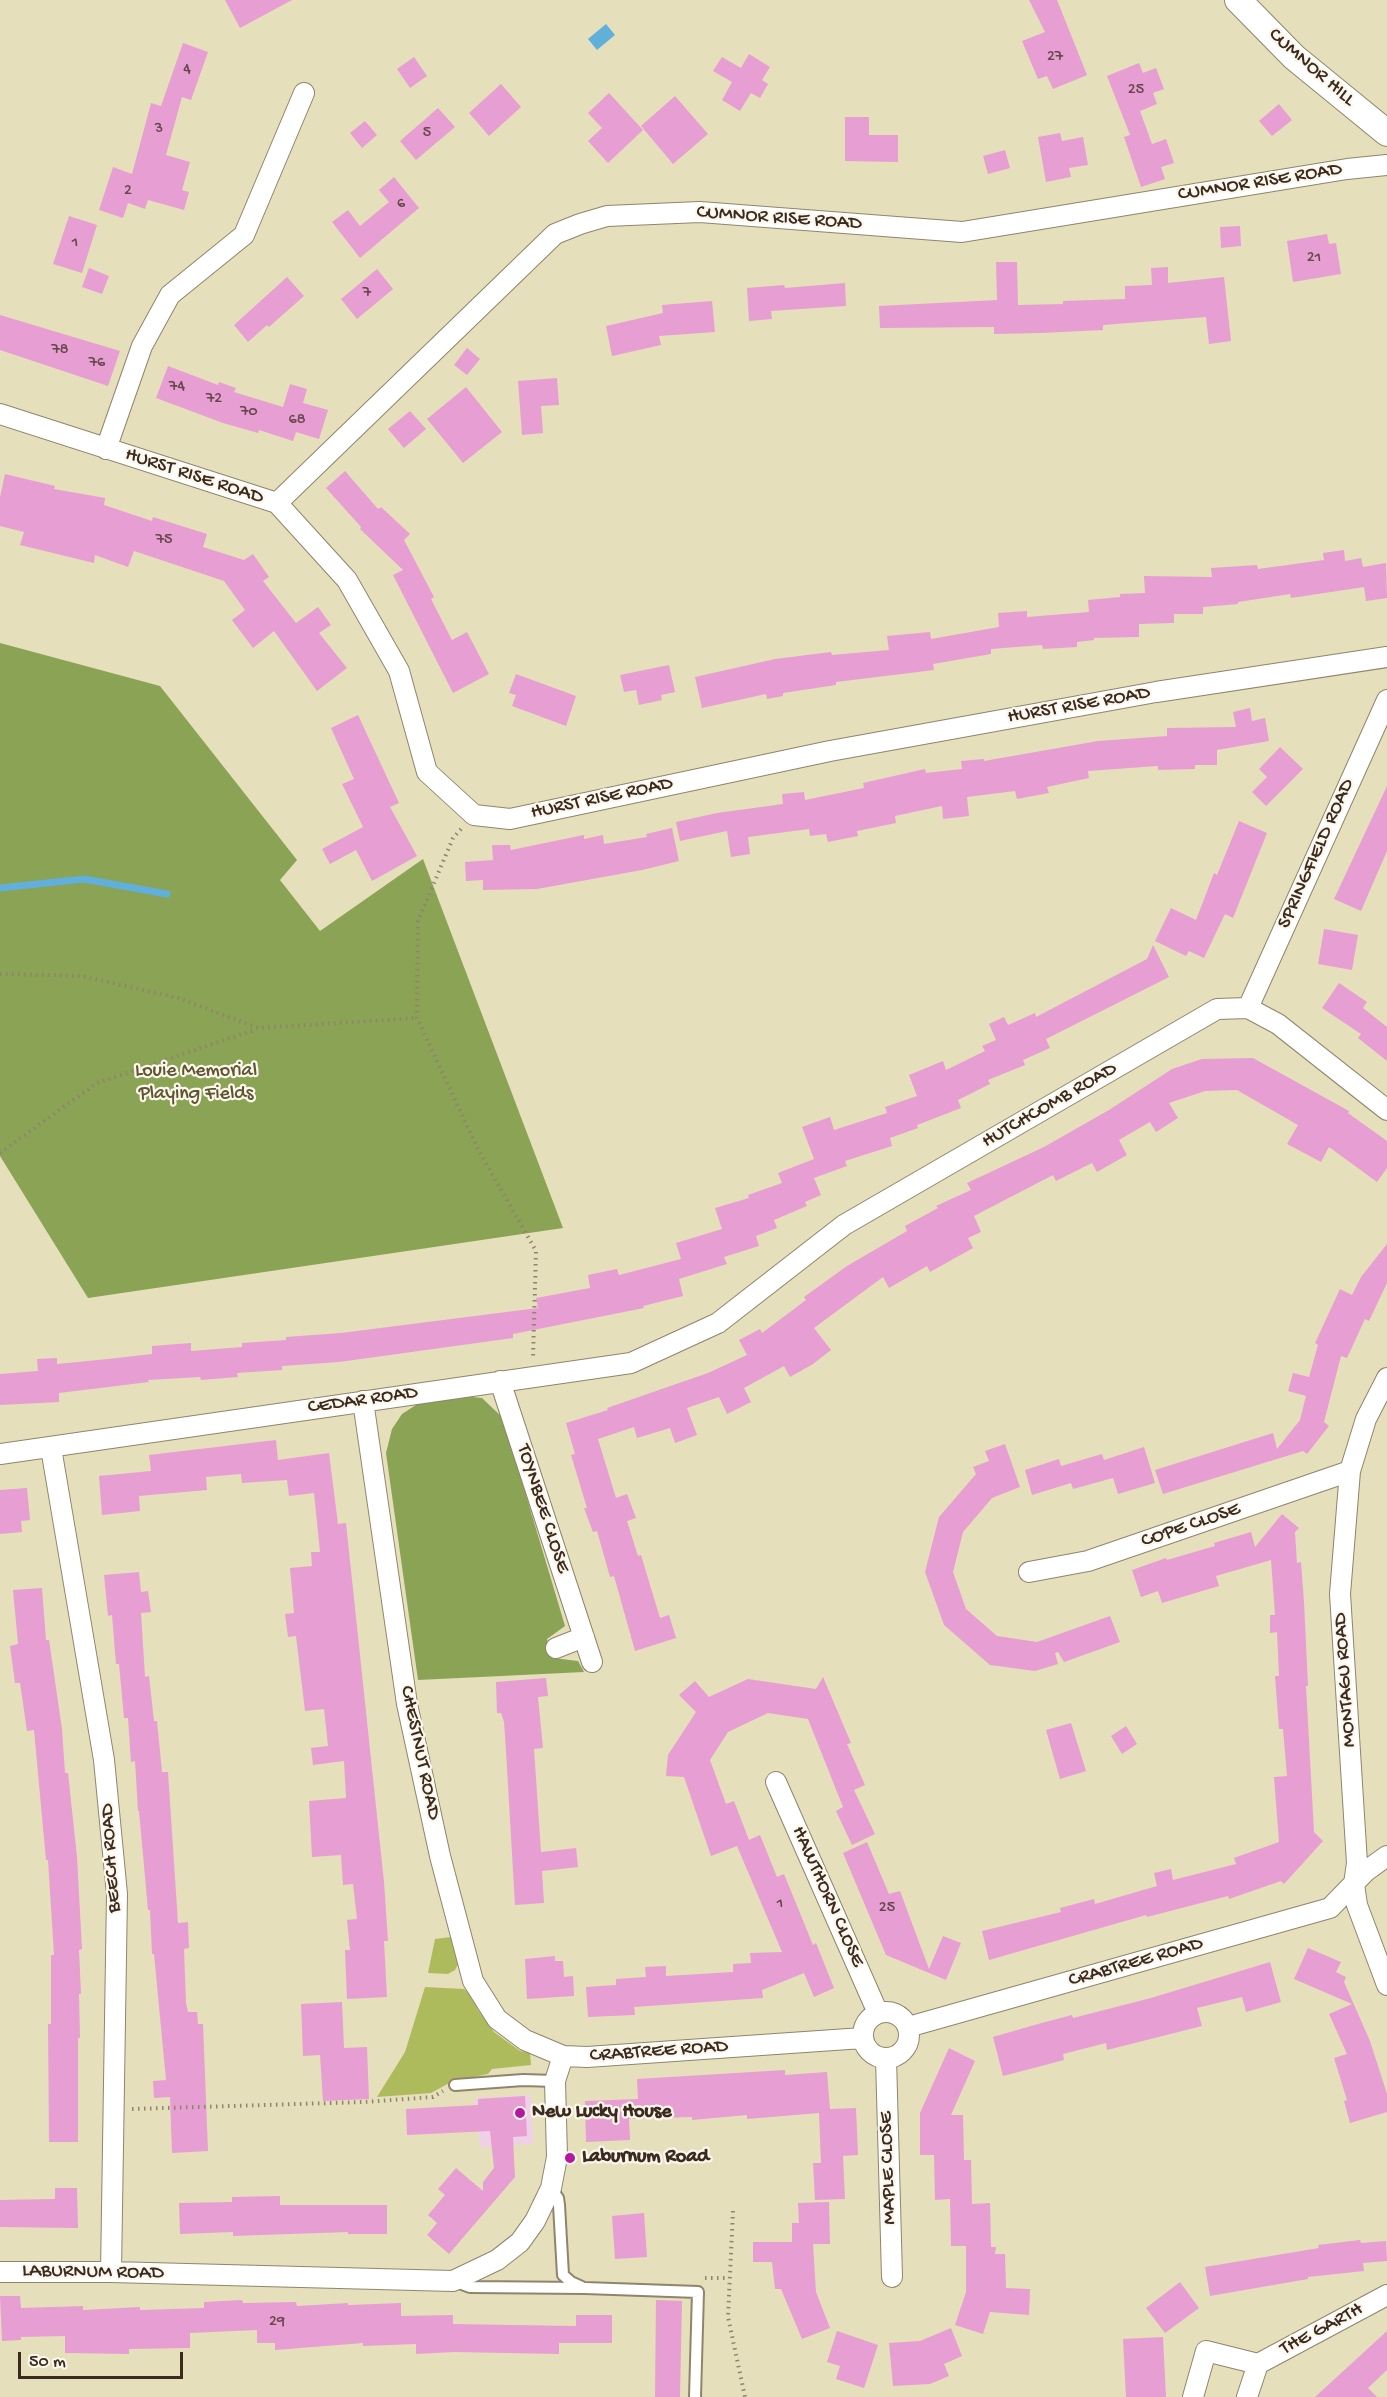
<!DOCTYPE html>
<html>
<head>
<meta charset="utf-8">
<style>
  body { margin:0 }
  #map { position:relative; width:1387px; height:2397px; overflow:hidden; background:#e6dfbb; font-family:"Gochi Hand",sans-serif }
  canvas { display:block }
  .scale { position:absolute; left:18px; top:2352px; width:165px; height:27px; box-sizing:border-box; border:3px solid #3b2a1e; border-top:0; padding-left:8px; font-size:18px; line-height:21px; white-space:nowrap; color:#3b2a1e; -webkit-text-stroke:4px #fbf7ec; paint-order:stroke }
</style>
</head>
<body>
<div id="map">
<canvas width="1387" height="2397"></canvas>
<div class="scale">50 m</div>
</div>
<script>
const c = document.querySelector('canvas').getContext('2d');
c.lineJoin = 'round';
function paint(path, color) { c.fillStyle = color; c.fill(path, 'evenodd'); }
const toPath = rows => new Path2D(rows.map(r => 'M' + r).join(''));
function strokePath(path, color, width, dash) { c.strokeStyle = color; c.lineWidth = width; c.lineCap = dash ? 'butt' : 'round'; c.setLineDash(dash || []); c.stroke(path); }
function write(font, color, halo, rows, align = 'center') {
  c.font = font + ' "Gochi Hand",sans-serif'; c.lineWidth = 4.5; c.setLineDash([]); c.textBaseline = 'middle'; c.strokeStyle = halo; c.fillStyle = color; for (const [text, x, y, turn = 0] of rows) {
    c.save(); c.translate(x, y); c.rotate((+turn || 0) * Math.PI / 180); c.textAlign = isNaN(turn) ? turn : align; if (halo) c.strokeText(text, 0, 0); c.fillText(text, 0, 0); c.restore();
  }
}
paint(toPath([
  [531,2095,533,2144,480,2147,475,2098]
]), '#efd0e6');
paint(toPath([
  [451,1937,459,1962,455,1970,448,1974,428,1973,435,1939],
  [425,1987,464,1989,470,1994,478,2010,494,2032,520,2051,530,2053,531,2065,492,2069,488,2074,453,2081,431,2093,377,2097,405,2052]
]), '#aebb5d');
paint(toPath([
  [0,643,160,686,297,860,280,880,320,931,423,859,563,1228,88,1298,0,1156],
  [463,1396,482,1398,503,1418,565,1626,547,1639,553,1658,578,1661,584,1672,418,1680,386,1453,392,1429,402,1414,419,1403]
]), '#8aa354');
paint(toPath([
  [606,24,615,35,597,50,588,39]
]), '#61b0db');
strokePath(toPath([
  [0,888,84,879,167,894]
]), '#61b0db', 7);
paint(toPath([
  [225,0,292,0,240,28],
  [1029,0,1057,0,1087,75,1053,89,1047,76,1038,79,1022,41,1045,32],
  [183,43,208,52,191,100,182,97,166,155,190,162,182,190,189,192,184,210,148,200,145,209,128,203,123,218,99,210,113,167,132,174,151,103,161,106],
  [749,54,770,67,762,80,768,84,760,98,751,93,740,111,722,100,732,82,713,71,722,57,741,68],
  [414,57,427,76,410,88,397,69],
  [1139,63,1143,73,1156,68,1164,89,1153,93,1157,104,1140,111,1152,144,1166,139,1174,163,1161,167,1165,179,1141,187,1124,137,1130,135,1107,76],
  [501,84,521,107,489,136,469,113],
  [609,93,643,130,608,163,588,141,602,128,588,113],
  [675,96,708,134,673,164,641,126],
  [1279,104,1292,120,1272,136,1259,121],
  [438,108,455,127,416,160,400,141],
  [845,117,869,117,869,135,898,135,898,162,845,161],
  [365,121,377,135,362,148,350,133],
  [1060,133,1062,141,1083,137,1088,165,1069,168,1071,177,1046,182,1038,137],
  [1005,150,1010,168,988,174,983,156],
  [394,177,419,208,360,258,332,222,348,210,360,226,389,202,379,190],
  [69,216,97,225,82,273,53,264],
  [1240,226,1241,246,1221,248,1220,227],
  [1327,234,1329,244,1336,243,1341,274,1293,282,1287,241],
  [996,262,1017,262,1018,305,1063,304,1063,301,1125,299,1125,286,1152,285,1151,268,1168,267,1168,283,1224,277,1231,341,1209,344,1206,317,1103,325,1103,330,1041,333,994,334,994,327,880,328,879,306,997,300],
  [89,268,109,276,102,294,82,287],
  [377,269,393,289,357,319,341,299],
  [287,277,304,296,269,327,267,325,248,342,234,325],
  [845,283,846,306,771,311,772,319,749,321,747,288,784,285,785,288],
  [712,301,715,332,659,336,661,345,612,356,606,326,663,313,662,305],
  [0,315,120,351,108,386,0,350],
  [467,348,480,359,467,375,454,365],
  [168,366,218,385,219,382,236,388,234,392,283,407,290,384,307,389,303,403,328,410,319,439,296,432,293,441,259,430,258,433,223,423,156,398],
  [557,378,559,405,541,406,543,433,522,435,518,381],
  [466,387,502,432,463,463,427,419],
  [410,411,426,429,404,448,388,429],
  [345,471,378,509,381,507,410,534,404,540,434,597,431,599,452,640,467,632,489,674,453,693,393,575,403,570,360,529,361,527,326,488],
  [5,474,55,486,54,489,105,498,104,505,152,521,153,517,207,534,203,547,244,560,253,554,269,577,263,581,296,623,318,607,331,625,319,633,347,668,317,691,274,631,253,648,232,620,245,610,224,581,134,551,128,567,95,555,94,563,20,545,24,532,0,526,0,497],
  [1344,550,1345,561,1361,558,1363,567,1386,563,1387,598,1366,601,1364,587,1291,598,1290,594,1238,602,1238,604,1203,607,1203,614,1174,614,1174,623,1139,624,1139,637,1094,638,1094,640,1077,642,1077,647,1043,649,1042,645,991,649,991,654,933,664,934,670,836,682,836,685,783,693,783,696,767,699,766,694,702,708,695,677,775,659,831,652,832,655,889,650,887,636,930,632,931,639,999,627,998,613,1027,611,1027,617,1089,612,1088,600,1120,597,1120,594,1145,593,1144,576,1212,577,1211,568,1257,565,1258,569,1324,560,1323,553],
  [669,665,675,692,661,695,662,700,639,705,636,690,624,692,620,675],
  [516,674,576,696,566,726,512,706,516,695,509,693],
  [1250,708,1252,721,1265,718,1269,741,1217,750,1217,765,1195,765,1195,769,1158,770,1158,766,1088,771,1089,778,1047,787,1049,793,1017,799,1015,791,967,797,969,816,943,819,942,806,895,816,896,823,857,831,858,836,828,842,826,834,810,836,809,829,748,837,750,854,731,857,727,831,680,841,676,822,717,813,783,804,782,794,804,792,805,800,864,788,863,783,925,769,926,773,962,769,961,761,984,759,984,761,1098,741,1167,736,1167,728,1236,727,1233,712],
  [358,715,399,803,390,807,417,856,372,881,356,850,330,864,322,849,363,827,342,784,354,779,331,728],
  [1280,747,1303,769,1266,806,1252,792,1267,777,1259,769],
  [1387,786,1387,851,1361,911,1334,899],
  [1239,821,1267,833,1233,918,1225,914,1204,958,1189,951,1186,956,1155,941,1171,908,1196,920,1214,873,1217,875],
  [672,828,679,861,642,870,537,889,483,890,483,880,466,881,465,862,493,860,492,845,510,845,511,850,584,835,584,839,603,835,604,844,647,837,646,834],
  [1324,929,1358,935,1352,970,1318,964],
  [1153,945,1169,977,1046,1039,1050,1048,1023,1060,1025,1065,988,1080,990,1084,958,1100,961,1108,917,1125,918,1128,890,1138,892,1146,845,1161,847,1166,814,1178,821,1195,805,1202,807,1206,774,1220,777,1228,756,1236,759,1246,724,1257,727,1264,679,1279,683,1296,643,1306,644,1308,513,1334,513,1338,339,1362,282,1366,282,1370,237,1373,238,1377,201,1380,200,1377,148,1380,149,1382,59,1393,59,1402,0,1405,0,1374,38,1371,37,1359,57,1358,57,1364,108,1359,152,1354,152,1346,191,1343,191,1351,242,1347,242,1343,286,1340,286,1337,341,1333,538,1308,536,1298,590,1288,588,1275,617,1269,619,1275,681,1259,676,1243,722,1229,715,1208,749,1198,748,1195,782,1183,778,1173,814,1159,802,1127,830,1117,834,1130,887,1113,885,1107,917,1096,909,1075,943,1061,946,1070,985,1051,982,1046,996,1040,989,1024,1004,1017,1008,1025,1035,1013,1036,1017,1147,959],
  [1339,983,1367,1002,1363,1008,1387,1027,1387,1061,1358,1038,1361,1034,1322,1008],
  [1253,1058,1349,1111,1348,1113,1387,1141,1387,1168,1377,1182,1329,1147,1321,1162,1287,1144,1298,1125,1237,1090,1205,1091,1169,1103,1178,1118,1156,1132,1150,1122,1119,1140,1127,1155,1097,1172,1092,1163,1056,1181,1053,1175,974,1216,981,1232,968,1238,973,1248,930,1272,927,1266,889,1288,883,1277,814,1328,831,1350,813,1364,790,1377,784,1366,744,1388,751,1402,727,1414,719,1397,687,1408,697,1435,675,1443,670,1428,637,1438,634,1427,598,1439,616,1498,627,1494,636,1518,627,1521,638,1556,641,1555,660,1618,669,1615,676,1638,635,1651,614,1576,610,1577,597,1531,593,1532,584,1508,587,1508,571,1455,575,1454,566,1423,608,1410,607,1408,708,1373,747,1355,739,1340,760,1329,762,1333,806,1300,804,1297,847,1266,907,1231,905,1226,938,1208,936,1206,971,1190,967,1183,1044,1147,1109,1110,1172,1069,1202,1059],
  [1387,1244,1387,1283,1369,1321,1365,1319,1347,1358,1341,1356,1324,1422,1329,1426,1307,1454,1303,1451,1163,1494,1155,1470,1273,1433,1277,1449,1300,1420,1306,1396,1288,1391,1293,1373,1309,1377,1318,1345,1315,1343,1340,1289,1352,1295,1361,1277],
  [276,1440,278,1460,329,1453,338,1524,346,1523,384,1882,388,1941,384,1941,387,1997,347,1999,345,1950,350,1950,347,1920,357,1919,353,1884,343,1885,341,1855,312,1857,309,1801,346,1798,344,1761,313,1765,311,1748,328,1746,324,1709,305,1711,296,1636,288,1637,285,1614,294,1613,290,1568,312,1566,311,1552,320,1552,314,1493,289,1496,287,1480,242,1483,241,1474,206,1477,207,1490,139,1496,140,1511,102,1515,99,1476,151,1471,149,1455],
  [1005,1444,1020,1487,992,1498,963,1532,953,1572,966,1609,997,1636,1037,1642,1110,1616,1120,1642,1064,1662,1058,1652,1055,1653,1058,1664,1035,1671,990,1665,944,1625,925,1572,939,1517,976,1474,973,1467,989,1461,985,1451],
  [1144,1447,1155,1483,1118,1494,1113,1478,1073,1489,1071,1483,1032,1495,1025,1470,1059,1459,1061,1466,1102,1454,1104,1460],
  [27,1488,30,1520,21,1521,22,1532,0,1534,0,1490],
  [1282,1514,1299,1528,1295,1532,1297,1563,1301,1562,1304,1602,1308,1686,1306,1686,1314,1832,1323,1841,1284,1884,1281,1881,1229,1899,1228,1896,1147,1917,1146,1915,989,1960,982,1931,1061,1912,1060,1908,1094,1899,1095,1904,1157,1886,1154,1873,1171,1869,1173,1880,1236,1864,1234,1858,1279,1842,1274,1777,1287,1776,1283,1729,1279,1729,1275,1676,1279,1676,1277,1632,1270,1633,1270,1615,1275,1615,1271,1560,1216,1576,1219,1586,1162,1603,1158,1591,1141,1597,1132,1570,1166,1558,1167,1560,1215,1546,1214,1543,1251,1532,1255,1547],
  [139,1572,141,1592,148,1591,151,1612,141,1613,145,1677,149,1676,154,1721,157,1721,162,1772,168,1772,178,1923,188,1922,189,1948,184,1949,186,2003,188,2012,197,2012,198,2024,203,2024,208,2151,172,2153,170,2097,154,2098,153,2081,166,2080,154,1954,152,1954,150,1910,148,1910,139,1811,138,1811,135,1761,131,1762,128,1718,124,1718,119,1664,116,1664,112,1615,108,1616,104,1575],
  [42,1588,46,1640,49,1640,62,1729,65,1773,68,1773,77,1857,82,1949,79,1950,81,1994,79,1994,80,2038,78,2038,78,2142,49,2142,48,2024,51,2024,51,1955,54,1955,48,1860,46,1860,34,1730,27,1731,20,1683,15,1683,10,1646,18,1644,13,1590],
  [823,1677,851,1743,847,1744,865,1785,854,1790,875,1834,852,1845,836,1811,843,1807,808,1719,768,1713,728,1732,710,1760,726,1804,734,1801,749,1840,760,1835,777,1877,784,1874,813,1945,816,1943,834,1988,814,1997,804,1973,762,1990,763,1998,634,2007,635,2015,588,2017,586,1987,616,1985,616,1979,646,1977,645,1967,666,1966,666,1976,733,1972,733,1964,751,1963,750,1953,782,1952,737,1846,711,1856,684,1777,666,1776,668,1755,696,1712,679,1695,695,1681,709,1697,748,1679,816,1689],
  [546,1678,548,1696,538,1697,543,1748,534,1749,541,1852,576,1848,578,1867,542,1871,544,1903,515,1905,506,1751,504,1722,501,1713,497,1713,496,1682],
  [1071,1723,1086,1771,1060,1779,1046,1730],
  [1126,1726,1137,1744,1122,1754,1111,1736],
  [867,1842,889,1894,900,1891,929,1969,943,1936,961,1943,946,1980,886,1955,843,1853],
  [1308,1948,1341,1962,1336,1972,1346,1977,1344,1982,1370,2041,1387,2094,1387,2112,1350,2123,1344,2101,1347,2100,1334,2058,1347,2054,1329,2014,1352,2004,1294,1979],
  [555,1956,555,1961,563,1961,564,1977,573,1976,574,1996,527,1999,525,1959],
  [1270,1962,1281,2002,1246,2012,1242,1997,1197,2008,1202,2026,1107,2050,1106,2043,1063,2054,1064,2060,1003,2076,993,2037,1038,2024,1072,2015,1073,2018,1151,1998],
  [342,2002,344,2048,367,2047,369,2099,323,2101,320,2055,303,2056,301,2004],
  [949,2048,975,2061,951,2115,963,2115,964,2160,971,2160,972,2204,990,2203,991,2247,996,2247,995,2254,1005,2254,1006,2288,1030,2289,1029,2315,990,2312,983,2334,955,2325,966,2292,966,2246,951,2246,950,2199,935,2200,934,2155,920,2155,920,2113],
  [785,2070,785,2075,827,2072,830,2109,856,2108,858,2155,843,2156,845,2199,815,2200,813,2163,821,2163,819,2113,747,2119,747,2115,692,2120,692,2117,629,2119,630,2140,586,2142,585,2101,638,2099,637,2079],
  [525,2096,527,2136,513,2137,515,2177,449,2254,427,2235,437,2223,428,2215,445,2195,438,2189,456,2168,483,2191,483,2182,494,2168,490,2131,407,2135,406,2109,478,2105,478,2099],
  [55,2188,77,2188,78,2228,0,2227,0,2200,55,2199],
  [280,2196,280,2205,387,2205,387,2234,348,2234,348,2232,233,2236,233,2232,180,2234,179,2203,232,2202,232,2197],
  [829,2202,830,2244,813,2244,816,2292,830,2328,802,2339,781,2289,775,2289,772,2262,753,2262,753,2242,792,2242,792,2223,799,2223,798,2203],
  [644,2213,647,2257,615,2259,612,2216],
  [1360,2240,1361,2243,1386,2241,1387,2261,1363,2263,1364,2271,1308,2277,1308,2279,1210,2296,1205,2267,1319,2248,1318,2245],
  [1180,2282,1199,2308,1165,2333,1146,2308],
  [0,2296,20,2296,21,2308,83,2306,83,2310,140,2307,140,2310,204,2308,204,2302,242,2300,243,2303,296,2302,297,2306,348,2303,348,2305,401,2303,401,2316,453,2315,453,2324,576,2326,576,2315,612,2315,612,2343,559,2343,559,2354,454,2352,416,2354,416,2344,363,2346,363,2343,275,2350,275,2343,257,2343,257,2330,190,2333,190,2348,129,2349,129,2354,65,2353,65,2336,21,2337,21,2340,2,2341],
  [656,2300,682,2301,680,2397,655,2397],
  [951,2328,962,2356,944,2364,949,2376,930,2384,893,2386,889,2343,920,2341],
  [837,2331,878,2345,864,2388,836,2379,840,2366,827,2362],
  [1387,2331,1387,2370,1368,2388,1377,2397,1315,2397],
  [1163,2337,1166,2397,1126,2397,1123,2339]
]), '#e79ed3');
const service = toPath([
  [455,2085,523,2080,555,2081],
  [551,2188,558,2198,559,2205,563,2275,571,2282,582,2287],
  [454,2281,470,2287,585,2288,698,2292,695,2397]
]);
const minor = toPath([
  [0,414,277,503,347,580,399,671,427,772,474,815,510,819,830,751,1156,692,1387,657],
  [106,449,142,346,170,295,244,235,304,93],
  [277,503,555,234,580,224,607,216,700,212,962,232,1347,169,1387,165],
  [1248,1008,1387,700],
  [1387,1378,1366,1419,1350,1471,1340,1594,1357,1863,1354,1884,1357,1905,1387,1985],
  [500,1381,592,1662],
  [363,1401,407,1704,440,1856,473,1981,497,2019,525,2040,563,2056,587,2057,863,2038],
  [51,1448,104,1760,117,1894,111,2272],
  [0,1454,631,1363,718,1323,844,1225,1217,1009,1248,1008,1278,1024,1387,1110],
  [1029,1572,1088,1561,1350,1471],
  [556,1648,584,1637],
  [776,1782,878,2013],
  '863 2035a23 23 0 1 1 46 0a23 23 0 1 1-46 0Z',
  [908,2027,1330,1908,1366,1871,1387,1856],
  [886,2058,892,2277],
  [0,2272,111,2272,453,2281,497,2260,520,2242,535,2221,551,2188,557,2157,555,2081,563,2056],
  [1193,2397,1206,2351,1258,2364,1387,2295],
  [1247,2397,1258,2364]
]);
const tertiary = toPath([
  [1238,0,1294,57,1387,133]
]);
strokePath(service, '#90846c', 14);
strokePath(minor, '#90846c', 22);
strokePath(tertiary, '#90846c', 28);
strokePath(toPath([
  [461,829,453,838,418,921,417,1018,478,1149,536,1251,533,1358],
  [0,974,82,976,178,998,258,1028,417,1018],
  [0,1153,97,1083,257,1029],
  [132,2109,364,2102,433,2097,443,2091],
  [733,2211,728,2317,745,2397],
  [705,2278,728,2278]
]), '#90846c', 4, [1.5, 4.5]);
strokePath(service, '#fff', 10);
strokePath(minor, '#fff', 20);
strokePath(tertiary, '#fff', 26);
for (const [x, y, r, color] of [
  [520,2113,6,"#b5179e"],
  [570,2158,6,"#b5179e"]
]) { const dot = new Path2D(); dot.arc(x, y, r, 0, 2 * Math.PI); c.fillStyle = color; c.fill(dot); strokePath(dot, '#fbf7ec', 2); }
write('16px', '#66474b', null, [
  ["27",1055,58],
  ["4",187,71],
  ["25",1136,91],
  ["3",159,130],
  ["5",427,134],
  ["2",128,192],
  ["6",401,205],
  ["1",75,244],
  ["21",1314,259],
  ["7",367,294],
  ["78",60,351],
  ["76",97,364],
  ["74",177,388],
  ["72",214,400],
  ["70",249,413],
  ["68",297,421],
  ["75",164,541],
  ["1",780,1905],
  ["25",887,1909],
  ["29",277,2323]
]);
write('20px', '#3b2a1e', '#fbf7ec', [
  ["CUMNOR HILL",1311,68,41],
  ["CUMNOR RISE ROAD",1260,183,-9],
  ["CUMNOR RISE ROAD",779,219,4],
  ["HURST RISE ROAD",194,477,18],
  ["HURST RISE ROAD",1079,706,-10],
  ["HURST RISE ROAD",602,799,-12],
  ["SPRINGFIELD ROAD",1317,854,-66],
  ["HUTCHCOMB ROAD",1050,1106,-30],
  ["CEDAR ROAD",363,1401,-8],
  ["TOYNBEE CLOSE",542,1509,72],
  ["COPE CLOSE",1191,1526,-19],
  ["MONTAGU ROAD",1346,1680,-94],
  ["CHESTNUT ROAD",419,1753,78],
  ["BEECH ROAD",112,1858,-94],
  ["HAWTHORN CLOSE",827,1897,66],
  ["CRABTREE ROAD",1136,1963,-16],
  ["CRABTREE ROAD",659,2052,-4],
  ["MAPLE CLOSE",889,2168,-92],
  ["LABURNUM ROAD",93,2273,1],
  ["THE GARTH",1322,2330,-28]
]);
write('20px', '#5e5631', '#fbf7ec', [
  ["Louie Memorial",196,1072],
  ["Playing Fields",196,1095]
]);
write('bold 20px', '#3b2a1e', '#fbf7ec', [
  ["New Lucky House",532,2113],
  ["Laburnum Road",582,2158]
], 'left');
</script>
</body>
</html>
